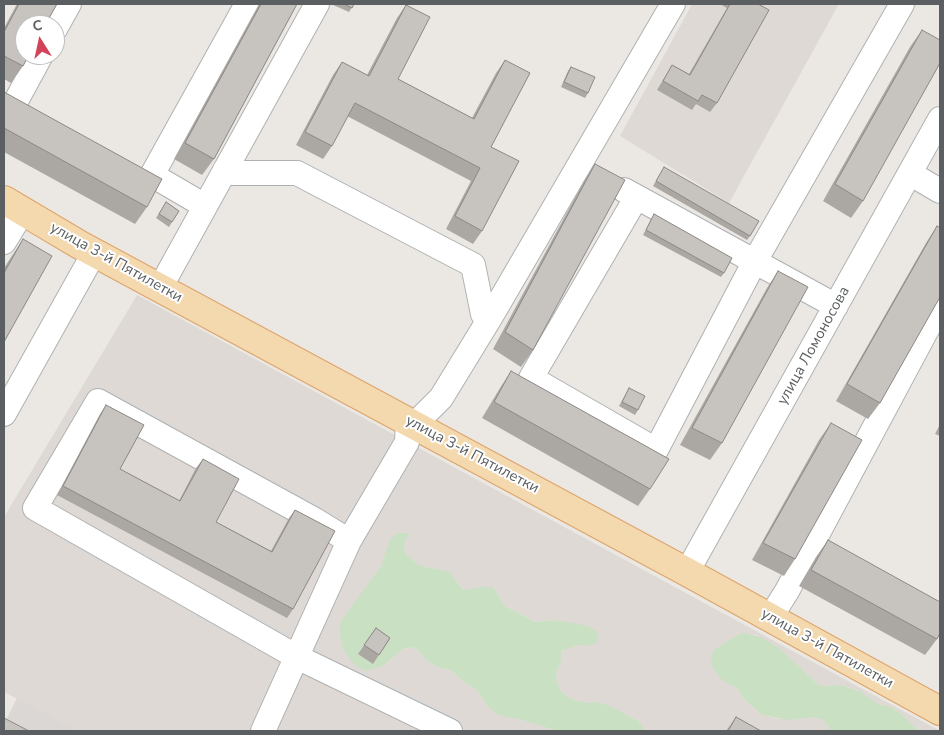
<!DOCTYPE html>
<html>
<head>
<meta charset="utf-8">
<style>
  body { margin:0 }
  #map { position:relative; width:944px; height:735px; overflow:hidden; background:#ebe8e3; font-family:"Nunito Sans",sans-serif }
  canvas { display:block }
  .frame { position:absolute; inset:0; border:5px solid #5b5f61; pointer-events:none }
  .north { position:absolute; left:15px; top:15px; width:50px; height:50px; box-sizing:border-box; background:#fff; border:1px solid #bdbfc0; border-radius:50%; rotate:350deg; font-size:14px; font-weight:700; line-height:20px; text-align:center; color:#5b5f61 }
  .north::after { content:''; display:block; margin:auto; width:18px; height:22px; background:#d14357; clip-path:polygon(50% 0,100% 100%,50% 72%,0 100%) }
</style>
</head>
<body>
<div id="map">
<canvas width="944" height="735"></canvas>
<div class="frame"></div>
<div class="north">С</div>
</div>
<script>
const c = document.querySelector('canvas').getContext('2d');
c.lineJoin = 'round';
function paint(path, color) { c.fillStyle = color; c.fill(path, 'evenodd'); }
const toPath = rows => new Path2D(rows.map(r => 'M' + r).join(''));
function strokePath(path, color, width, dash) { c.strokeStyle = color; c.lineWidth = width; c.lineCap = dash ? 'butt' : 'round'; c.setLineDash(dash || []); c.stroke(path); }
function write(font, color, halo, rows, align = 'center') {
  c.font = font + ' "Nunito Sans",sans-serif'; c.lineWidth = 4; c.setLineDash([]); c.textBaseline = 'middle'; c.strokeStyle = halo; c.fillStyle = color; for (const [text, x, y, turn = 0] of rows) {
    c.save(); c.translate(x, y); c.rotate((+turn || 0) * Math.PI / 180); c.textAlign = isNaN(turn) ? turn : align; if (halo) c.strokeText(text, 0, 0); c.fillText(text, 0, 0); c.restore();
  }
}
paint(toPath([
  [17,698,79,731,4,731,4,724]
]), '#dad7d5');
paint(toPath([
  [692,4,839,4,729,203,620,136],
  [137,295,940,731,919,731,900,713,891,707,878,704,856,690,841,685,820,686,779,648,756,635,739,634,731,639,731,685,738,689,743,698,762,715,780,719,813,717,823,720,829,727,830,731,646,731,637,720,608,705,598,702,588,703,578,701,569,698,560,690,556,679,557,670,561,661,561,651,578,645,590,645,576,624,556,620,535,622,505,606,494,588,463,590,450,572,419,565,411,559,404,551,405,542,409,534,388,549,381,566,353,606,339,630,342,647,366,670,383,666,403,649,412,647,419,651,425,659,432,664,441,668,450,670,463,681,478,691,487,706,518,719,558,731,79,731,4,692,4,517]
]), '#ded9d4');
paint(toPath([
  [397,533,410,533,405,542,404,551,411,559,419,565,450,572,463,590,484,587,494,588,505,606,535,622,556,620,588,626,597,632,598,642,590,645,578,645,561,651,561,661,557,670,556,679,560,690,569,698,578,701,588,703,598,702,608,705,637,720,646,731,558,731,518,719,499,715,487,706,478,691,463,681,450,670,441,668,432,664,425,659,419,651,412,647,403,649,383,666,366,671,358,667,351,661,342,647,339,630,341,621,381,566,390,540],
  [745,633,761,637,779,648,820,686,841,685,861,692,878,704,891,707,900,713,919,731,830,731,829,727,823,720,813,717,788,720,762,715,743,698,738,689,722,680,712,666,711,657,714,650,739,634]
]), '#c9e0c2');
const minor = toPath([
  [55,29,69,4],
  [16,101,41,55],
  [225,170,233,173,297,173,473,265,483,314,490,318],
  [911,174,940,191],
  [624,190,836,306],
  [636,198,531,378,656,450,755,261,902,4],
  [205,206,152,175,247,4],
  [4,242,23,211],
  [160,288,317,4],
  [4,414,94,253],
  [415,424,441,398,490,318,673,4],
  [349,541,315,520,98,401,35,508,297,657,450,731],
  [687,572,940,119],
  [770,618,787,591,940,305],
  [263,731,349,541,407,442,408,421]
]);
const major = toPath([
  [4,200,80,245,687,572,940,711]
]);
strokePath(minor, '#aeb1b3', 26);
strokePath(major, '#dea369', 30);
strokePath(minor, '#fff', 24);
strokePath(major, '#f4d9af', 28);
paint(toPath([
  [17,4,57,4,23,66,11,83,4,79,4,28],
  [259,4,297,4,214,159,202,175,174,159],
  [331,4,354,4,349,12],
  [720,4,758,4,717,103,710,112,696,104,692,110,657,90,672,65,689,74,727,8],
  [406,5,398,79,472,118,496,73,505,60,491,147,482,231,473,244,446,229,471,181,347,116,332,146,323,159,296,145,333,75,342,62,367,75,397,18],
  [922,30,863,201,851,218,823,201,910,47],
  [571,67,588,93,585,98,561,87,568,71],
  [4,92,147,207,135,224,4,152],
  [595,164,533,350,521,367,493,349,584,181],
  [664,167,750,236,747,240,653,186],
  [166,202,179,211,169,227,156,218],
  [654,214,724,273,721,277,643,235],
  [937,226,880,403,868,419,836,401,926,243],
  [23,239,4,342,4,268],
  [778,271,722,443,710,460,680,445,767,288],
  [511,371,650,489,638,506,482,418,500,388],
  [629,388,638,410,635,415,619,406],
  [106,405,120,469,179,501,196,468,203,459,216,522,271,551,289,518,295,510,293,609,287,618,57,495,100,414],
  [831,423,795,559,784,576,752,560,819,440],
  [940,424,940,436,935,434],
  [828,540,937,639,925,655,799,586,816,557],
  [376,628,390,638,373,664,358,654],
  [736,717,761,731,726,731]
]), '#aba8a4');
const building = toPath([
  [19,4,57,4,45,25,25,25,25,55,29,55,23,66,4,56,4,32,19,4],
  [261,4,297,4,214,159,185,143,261,4],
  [344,4,354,4,352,8,344,4],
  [730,4,758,4,769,10,717,103,702,95,698,101,663,81,672,65,690,75,730,4],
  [406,5,430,17,398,79,474,119,505,60,530,73,491,147,519,161,482,231,455,216,480,168,355,103,332,146,305,132,342,62,369,76,406,5],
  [922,30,940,40,940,63,863,201,835,184,922,30],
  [571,67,595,77,588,93,564,82,571,67],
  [4,92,162,179,147,207,4,128,4,92],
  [595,164,625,180,533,350,505,332,595,164],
  [664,167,759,221,750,236,656,181,664,167],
  [166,202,179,211,172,222,159,214,166,202],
  [654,214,732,258,724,273,646,230,654,214],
  [937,226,940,228,940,297,880,403,847,384,937,226],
  [23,239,52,256,4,342,4,273,23,239],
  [778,271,808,287,722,443,692,428,778,271],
  [511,371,669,459,650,489,494,402,511,371],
  [629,388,645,396,638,410,622,402,629,388],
  [106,405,144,425,120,469,180,501,203,459,239,479,216,522,272,552,295,510,335,531,293,609,63,486,106,405],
  [831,423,862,440,795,559,763,543,831,423],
  [828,540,940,602,940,633,937,639,811,570,828,540],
  [376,628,390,638,379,655,364,645,376,628],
  [736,717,761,731,728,731,736,717],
  [4,718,29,731,4,731,4,718]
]);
paint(building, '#c7c3bf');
strokePath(building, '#8b8886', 1);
write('15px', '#5b5f61', '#fff', [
  ["улица 3-й Пятилетки",116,263,29],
  ["улица Ломоносова",814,346,-61],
  ["улица 3-й Пятилетки",472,455,28],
  ["улица 3-й Пятилетки",827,649,29]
]);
</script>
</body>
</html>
